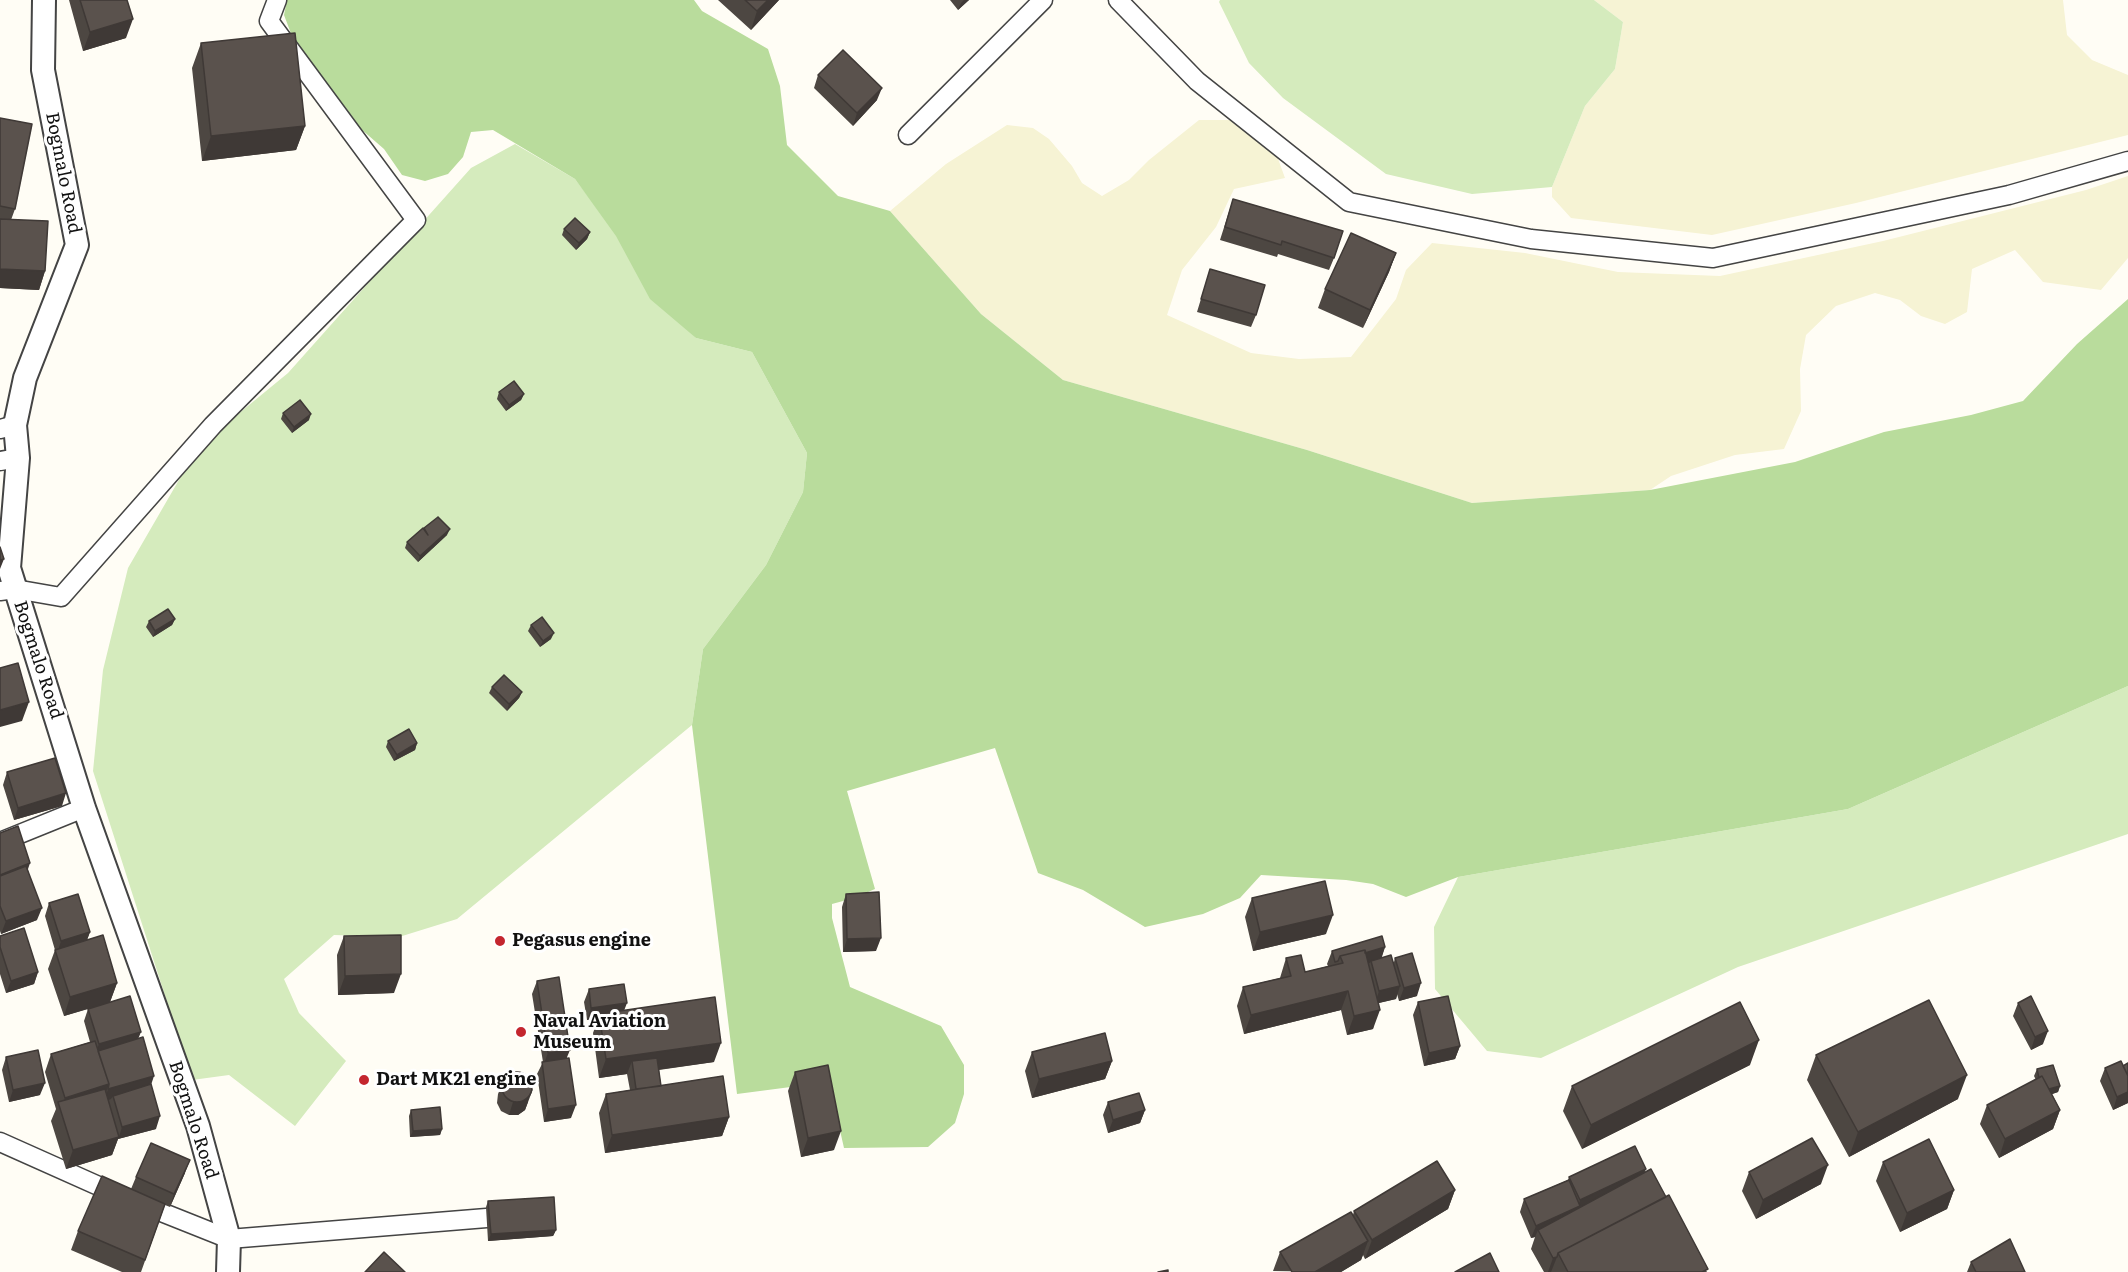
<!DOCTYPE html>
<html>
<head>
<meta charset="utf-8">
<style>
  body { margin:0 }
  canvas { display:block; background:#fffdf5 }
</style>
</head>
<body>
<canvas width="2128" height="1272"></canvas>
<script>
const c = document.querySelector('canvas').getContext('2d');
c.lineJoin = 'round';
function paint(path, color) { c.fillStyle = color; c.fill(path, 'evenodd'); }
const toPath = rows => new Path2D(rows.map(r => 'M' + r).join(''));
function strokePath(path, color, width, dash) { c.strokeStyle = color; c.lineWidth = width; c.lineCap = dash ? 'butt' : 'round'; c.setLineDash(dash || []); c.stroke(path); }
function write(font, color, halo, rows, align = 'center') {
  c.font = font + ' Literata,serif'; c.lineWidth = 6; c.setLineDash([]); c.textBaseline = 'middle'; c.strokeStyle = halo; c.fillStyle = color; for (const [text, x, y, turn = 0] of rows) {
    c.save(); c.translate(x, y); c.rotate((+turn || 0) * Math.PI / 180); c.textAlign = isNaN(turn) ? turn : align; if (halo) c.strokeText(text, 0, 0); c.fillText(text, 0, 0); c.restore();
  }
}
paint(toPath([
  [1594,0,2063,0,2067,35,2092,60,2128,75,2128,135,1856,203,1712,235,1571,218,1552,197,1552,187,1585,106,1615,69,1623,22],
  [1199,120,1233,120,1277,156,1285,178,1234,189,1216,227,1182,270,1167,315,1251,353,1299,359,1351,357,1396,299,1406,270,1432,243,1525,253,1618,272,1720,276,1883,241,2086,190,2128,176,2128,258,2101,290,2043,282,2015,250,1972,269,1967,312,1945,324,1921,316,1900,300,1875,293,1836,306,1806,335,1800,369,1801,411,1784,449,1735,455,1671,476,1650,490,1472,503,1307,450,1063,380,981,314,890,211,946,164,1007,125,1033,128,1049,139,1072,166,1082,183,1102,196,1129,180,1149,160]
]), '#f6f3d4');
paint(toPath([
  [1220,0,1594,0,1623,22,1615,69,1585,106,1552,187,1472,194,1386,174,1283,98,1249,63,1219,2],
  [515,144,575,179,696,338,752,352,807,453,803,492,766,565,703,649,692,725,457,919,399,937,334,935,284,979,299,1013,346,1061,295,1126,229,1075,192,1080,93,771,103,670,128,568,198,447,288,373,471,168],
  [2128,686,2128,834,1738,967,1541,1058,1487,1051,1435,989,1434,927,1458,877,1848,809]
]), '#d5ebbd');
paint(toPath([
  [287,0,694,0,702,11,768,49,780,86,787,145,838,196,890,211,981,314,1063,380,1307,450,1472,503,1650,490,1795,462,1884,432,1971,415,2023,401,2077,344,2128,299,2128,686,1848,809,1458,877,1406,897,1373,884,1346,880,1261,875,1240,898,1203,914,1145,927,1083,890,1038,873,995,748,847,791,875,889,854,898,832,904,832,918,850,987,941,1026,964,1065,964,1094,955,1123,928,1147,844,1148,829,1082,737,1094,692,725,703,649,766,565,803,492,807,453,752,352,696,338,650,299,616,236,575,179,493,130,471,132,463,157,448,174,425,181,402,175,384,149,361,129,346,108,318,82,298,52,284,15]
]), '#b9dc9c');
const minor = toPath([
  [1118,0,1197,81,1349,202,1531,239,1713,258,2009,195,2128,161],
  [908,135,1043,0],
  [0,429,15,425],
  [0,461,18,458],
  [0,591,15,589,61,597,213,425,416,220,269,21,277,0],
  [0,842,84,808],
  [0,1142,121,1196,229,1239,511,1216]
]);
const tertiary = toPath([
  [44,0,43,70,77,245,25,378,15,425,18,458,9,568,84,808,198,1126,229,1239,228,1272]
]);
strokePath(minor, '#444', 21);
strokePath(tertiary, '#444', 26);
strokePath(minor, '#fff', 18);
strokePath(tertiary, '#fff', 22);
paint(toPath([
  [69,0,127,0,126,38,83,51],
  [718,0,779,0,751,30],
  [950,0,969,0,958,10],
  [201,43,305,126,296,150,202,161,192,68],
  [818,75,877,100,853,126,814,88],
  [0,118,15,209,11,220,45,271,39,290,0,288],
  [1233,199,1334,258,1329,270,1278,254,1277,257,1220,240],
  [564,229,590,232,587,239,576,250,562,235],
  [1396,253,1389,272,1363,328,1318,308,1325,289],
  [1210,269,1256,315,1251,327,1197,312],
  [499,392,524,394,521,400,506,411,497,399],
  [283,413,309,420,292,433,281,419],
  [424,528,447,535,418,562,405,548,407,542,423,529],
  [175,619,172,625,153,637,146,627,149,621],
  [531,625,551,639,540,647,528,631],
  [492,687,522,692,519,698,507,711,489,693],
  [388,741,417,743,415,750,394,761,386,747],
  [7,772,62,806,14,820,3,785],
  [0,833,28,870,37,920,1,934,0,931],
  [846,894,876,951,843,952,842,907],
  [1252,898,1326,934,1253,951,1245,917],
  [49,903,90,932,87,940,117,983,110,1002,138,1039,151,1085,156,1129,118,1139,112,1155,66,1169,51,1121,56,1109,45,1072,51,1054,90,1042,84,1021,88,1009,64,1016,48,969,55,950,45,916],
  [0,936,38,972,34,984,6,993,0,974],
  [344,936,394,993,338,995,337,955],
  [1385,947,1381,958,1394,962,1395,958,1417,996,1399,1001,1397,994,1396,999,1378,1003,1373,1029,1347,1035,1341,1010,1244,1034,1237,1006,1243,987,1280,978,1286,958,1305,972,1328,966,1327,964,1332,951],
  [537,981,567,1058,571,1118,544,1122,537,1074,543,1062,532,994],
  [589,989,624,1010,714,1062,659,1070,661,1086,729,1117,722,1136,605,1153,599,1113,606,1094,630,1090,627,1074,599,1078,593,1033,598,1019,587,1020,584,1002],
  [1418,1002,1460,1046,1455,1059,1424,1066,1413,1015],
  [2018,1003,2043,1044,2031,1050,2013,1016],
  [1032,1052,1112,1061,1105,1079,1032,1098,1025,1071],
  [1816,1055,1958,1099,1849,1157,1807,1080],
  [6,1057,40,1095,9,1102,2,1070],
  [2128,1063,2128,1103,2113,1110,2100,1081,2105,1068,2123,1066],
  [1750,1065,1582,1149,1563,1111,1572,1086],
  [2037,1069,2060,1086,2058,1092,2052,1094,2060,1110,2053,1129,1999,1158,1980,1124,1987,1105,2036,1080,2034,1076],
  [795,1072,834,1150,801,1157,788,1091],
  [503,1082,528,1102,525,1110,518,1115,509,1115,501,1111,497,1103,498,1094],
  [1108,1102,1145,1110,1140,1123,1108,1133,1103,1115],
  [411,1110,442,1129,440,1135,410,1137,409,1116],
  [1883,1162,1954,1190,1947,1209,1900,1232,1876,1181],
  [1749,1172,1821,1184,1756,1219,1742,1191],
  [185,1173,170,1207,165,1205,141,1272,122,1272,71,1250,78,1231,131,1189,136,1177],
  [1644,1173,1707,1272,1544,1272,1531,1249,1535,1237,1531,1238,1520,1212,1524,1199,1568,1180,1569,1177],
  [1455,1190,1448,1209,1365,1259,1363,1255,1361,1260,1341,1272,1273,1271,1280,1252,1353,1215,1354,1211],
  [488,1201,556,1230,553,1236,488,1241,486,1207],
  [1971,1262,2025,1272,1967,1272]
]), '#4d4742');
paint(toPath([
  [768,0,779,0,751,30,757,11],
  [964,0,969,0,958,10,961,3],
  [133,19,126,38,83,51,90,32],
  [882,88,877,100,853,126,857,113],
  [305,126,296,150,202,161,211,136],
  [590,232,587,239,576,250,579,243],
  [1396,253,1389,272,1363,328,1370,310],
  [0,269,45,271,39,290,0,288],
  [524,394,521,400,506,411,509,405],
  [311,414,309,420,292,433,294,427],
  [450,529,447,535,418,562,420,556],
  [4,559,0,569,0,560],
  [175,619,172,625,153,637,155,631],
  [554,633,551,639,540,647,543,641],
  [522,692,519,698,507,711,509,704],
  [29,702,22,721,0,727,0,710],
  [417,743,415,750,394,761,397,755],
  [66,793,62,806,14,820,18,808],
  [30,863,26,875,0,886,0,875],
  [42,908,37,920,1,934,6,921],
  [1333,915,1326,934,1253,951,1260,932],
  [90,932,85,945,57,954,61,941],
  [881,938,876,951,843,952,847,939],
  [1385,947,1381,960,1371,961,1370,963,1340,972,1343,963,1342,960],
  [38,972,34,984,6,993,11,981],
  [401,974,394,993,338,995,345,976],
  [117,983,110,1002,64,1016,70,997],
  [1421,983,1417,996,1399,1001,1404,988],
  [1400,986,1396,999,1375,1004,1379,991],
  [1348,991,1341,1010,1244,1034,1251,1015],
  [627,1003,622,1016,599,1014,598,1019,587,1020,591,1008],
  [1380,1010,1373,1029,1347,1035,1354,1016],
  [2048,1031,2043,1044,2031,1050,2035,1037],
  [141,1032,136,1044,94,1056,99,1044],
  [1759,1040,1750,1065,1582,1149,1591,1125],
  [721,1043,714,1062,634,1073,632,1061,627,1074,599,1078,606,1059],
  [1460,1046,1455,1059,1424,1066,1429,1053],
  [570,1050,565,1062,543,1066,548,1053],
  [1112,1061,1105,1079,1032,1098,1039,1079],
  [1967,1075,1958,1099,1849,1157,1858,1132],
  [154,1076,150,1088,113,1096,111,1099,104,1102,108,1089],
  [45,1083,40,1095,9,1102,13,1090],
  [109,1084,102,1103,61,1111,65,1098],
  [2060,1086,2058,1092,2041,1098,2043,1091],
  [533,1089,525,1110,518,1115,509,1115,513,1102],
  [2128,1092,2128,1103,2113,1110,2117,1097],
  [576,1105,571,1118,544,1122,548,1109],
  [1145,1110,1140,1123,1108,1133,1113,1120],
  [2060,1110,2053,1129,1999,1158,2005,1139],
  [160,1116,156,1129,118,1139,112,1155,66,1169,73,1150,119,1137,122,1127],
  [729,1117,722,1136,605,1153,612,1135],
  [442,1129,440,1135,410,1137,413,1131],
  [841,1131,834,1150,801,1157,808,1138],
  [190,1160,185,1173,170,1207,174,1194],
  [1828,1165,1821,1184,1756,1219,1763,1200],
  [1646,1169,1641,1181,1538,1230,1535,1237,1531,1238,1536,1226,1578,1207,1580,1200],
  [1455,1190,1448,1209,1365,1259,1372,1240],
  [1954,1190,1947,1209,1900,1232,1907,1213],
  [556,1230,553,1236,488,1241,491,1234],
  [1368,1241,1361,1260,1341,1272,1315,1272],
  [1557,1257,1551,1272,1548,1272,1553,1258]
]), '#3f3936');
const building = toPath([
  [80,0,127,0,133,19,90,32,80,0],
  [745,0,768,0,757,11,745,0],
  [295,33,305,126,211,136,201,43,295,33],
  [843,50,882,88,857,113,818,75,843,50],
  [0,118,32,124,15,209,0,206,0,118],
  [1233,199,1343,231,1334,258,1282,241,1281,245,1225,227,1233,199],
  [575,218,590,232,579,243,564,229,575,218],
  [0,219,48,221,45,271,0,269,0,219],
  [1351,233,1396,253,1370,310,1325,289,1351,233],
  [1210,269,1265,285,1256,315,1201,299,1210,269],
  [514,381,524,394,509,405,499,392,514,381],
  [300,400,311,414,294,427,283,413,300,400],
  [438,517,450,529,420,556,407,542,423,528,428,535,424,528,438,517],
  [0,547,4,559,0,560,0,547],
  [168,609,175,619,155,631,149,621,168,609],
  [542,617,554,633,543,641,531,625,542,617],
  [18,663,29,702,0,710,0,668,18,663],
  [504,675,522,692,509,704,492,687,504,675],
  [409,729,417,743,397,755,388,741,409,729],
  [55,758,66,793,18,808,7,772,55,758],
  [18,826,30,863,0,875,0,833,18,826],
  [26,866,42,908,6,921,0,906,0,876,26,866],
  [1325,881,1333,915,1260,932,1252,898,1325,881],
  [879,892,881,938,847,939,846,894,879,892],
  [78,894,90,932,61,941,49,903,78,894],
  [24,928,38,972,11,981,0,947,0,936,24,928],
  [103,935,117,983,70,997,55,950,103,935],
  [401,935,401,974,345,976,344,936,401,935],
  [1382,936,1385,947,1365,953,1365,950,1340,956,1338,961,1335,962,1332,951,1382,936],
  [1365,950,1380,1010,1354,1016,1348,991,1251,1015,1243,987,1291,976,1286,958,1301,955,1305,972,1343,963,1340,956,1365,950],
  [1412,953,1421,983,1404,988,1395,958,1412,953],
  [1391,955,1400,986,1379,991,1371,961,1391,955],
  [559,977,570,1050,548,1053,537,981,559,977],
  [624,984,627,1003,591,1008,589,989,624,984],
  [130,996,141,1032,99,1044,88,1009,130,996],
  [1448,996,1460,1046,1429,1053,1418,1002,1448,996],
  [2031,996,2048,1031,2035,1037,2018,1003,2031,996],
  [715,997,721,1043,606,1059,599,1014,715,997],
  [1929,1000,1967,1075,1858,1132,1816,1055,1929,1000],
  [1740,1002,1759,1040,1591,1125,1572,1086,1740,1002],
  [1105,1033,1112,1061,1039,1079,1032,1052,1105,1033],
  [143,1037,154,1076,108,1089,109,1084,98,1051,143,1037],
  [95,1041,109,1084,65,1098,51,1054,95,1041],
  [38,1050,45,1083,13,1090,6,1057,38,1050],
  [569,1058,576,1105,548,1109,542,1062,569,1058],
  [657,1058,661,1086,636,1089,632,1061,657,1058],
  [2121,1061,2128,1076,2128,1092,2117,1097,2105,1068,2121,1061],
  [2128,1063,2128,1076,2123,1066,2128,1063],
  [828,1065,841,1131,808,1138,795,1072,828,1065],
  [2053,1065,2060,1086,2049,1089,2042,1076,2039,1078,2037,1069,2053,1065],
  '502 1087a15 15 0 1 1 30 0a15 15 0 1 1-30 0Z',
  [723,1076,729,1117,612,1135,606,1094,723,1076],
  [2042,1076,2060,1110,2005,1139,1987,1105,2042,1076],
  [151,1084,160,1116,122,1127,113,1096,151,1084],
  [105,1089,119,1137,73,1150,58,1102,105,1089],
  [1139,1093,1145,1110,1113,1120,1108,1102,1139,1093],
  [440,1107,442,1129,413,1131,411,1110,440,1107],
  [1812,1138,1828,1165,1763,1200,1749,1172,1812,1138],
  [1929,1139,1954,1190,1907,1213,1883,1162,1929,1139],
  [151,1143,190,1160,174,1194,136,1177,151,1143],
  [1635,1146,1646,1169,1580,1200,1569,1177,1635,1146],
  [1437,1161,1455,1190,1372,1240,1354,1211,1437,1161],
  [1651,1169,1666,1197,1558,1253,1557,1257,1553,1258,1538,1230,1651,1169],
  [102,1176,165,1204,145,1260,78,1231,102,1176],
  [1569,1180,1580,1206,1536,1226,1524,1199,1569,1180],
  [1669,1195,1708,1269,1702,1272,1568,1272,1558,1253,1669,1195],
  [554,1197,556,1230,491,1234,488,1201,554,1197],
  [1351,1212,1368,1241,1315,1272,1292,1272,1280,1252,1351,1212],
  [2010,1239,2025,1272,1976,1272,1971,1262,2010,1239],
  [384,1252,405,1272,365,1272,384,1252],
  [1490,1253,1499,1272,1455,1272,1490,1253],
  [1168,1270,1168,1272,1158,1272,1168,1270]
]);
paint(building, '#5a524d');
strokePath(building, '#3f3936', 1.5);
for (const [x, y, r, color] of [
  [500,941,6,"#c4262e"],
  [521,1032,6,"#c4262e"],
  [364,1080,6,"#c4262e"]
]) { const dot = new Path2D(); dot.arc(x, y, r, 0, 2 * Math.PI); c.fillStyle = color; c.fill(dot); strokePath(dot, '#fff', 2); }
write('18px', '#111', '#fff', [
  ["Bogmalo Road",63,173,79],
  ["Bogmalo Road",38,660,72],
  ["Bogmalo Road",193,1120,72]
]);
write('bold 18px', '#111', '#fff', [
  ["Pegasus engine",512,941],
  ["Naval Aviation",533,1022],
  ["Museum",533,1043],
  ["Dart MK21 engine",376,1080]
], 'left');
</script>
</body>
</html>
